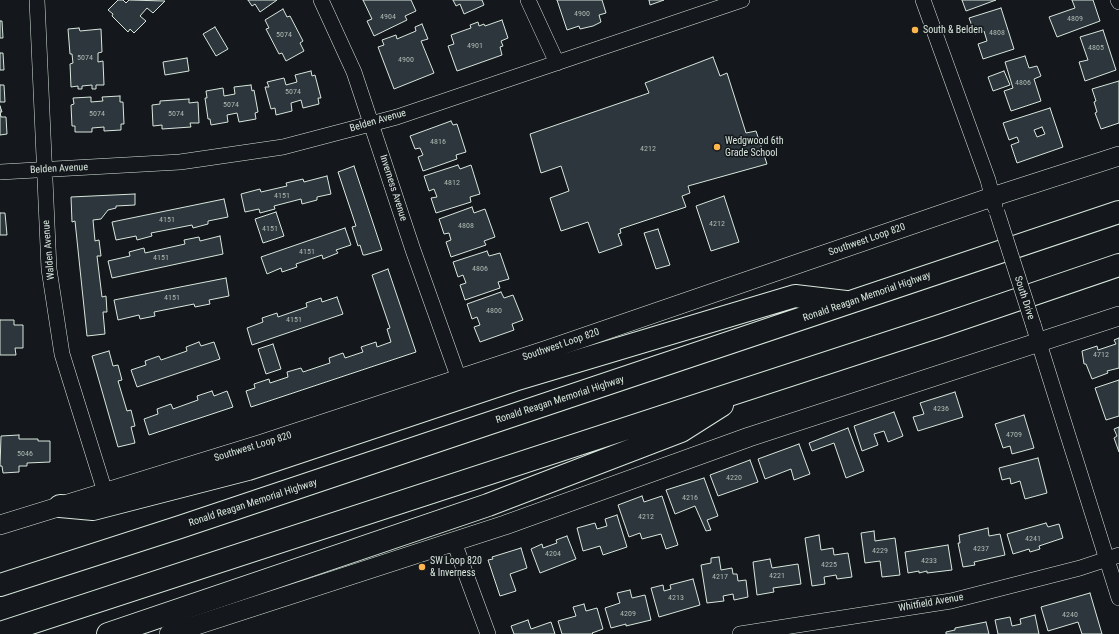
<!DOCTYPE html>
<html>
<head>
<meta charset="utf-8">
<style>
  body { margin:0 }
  canvas { display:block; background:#14181c }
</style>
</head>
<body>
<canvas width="1119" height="634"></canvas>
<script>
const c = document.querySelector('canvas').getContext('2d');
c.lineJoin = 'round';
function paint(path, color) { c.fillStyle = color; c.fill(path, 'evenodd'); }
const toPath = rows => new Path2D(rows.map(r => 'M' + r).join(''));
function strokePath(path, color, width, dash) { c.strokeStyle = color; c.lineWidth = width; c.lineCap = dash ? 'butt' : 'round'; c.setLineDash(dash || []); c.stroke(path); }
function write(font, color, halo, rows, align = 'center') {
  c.font = font + ' "Roboto Condensed",sans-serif'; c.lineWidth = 3; c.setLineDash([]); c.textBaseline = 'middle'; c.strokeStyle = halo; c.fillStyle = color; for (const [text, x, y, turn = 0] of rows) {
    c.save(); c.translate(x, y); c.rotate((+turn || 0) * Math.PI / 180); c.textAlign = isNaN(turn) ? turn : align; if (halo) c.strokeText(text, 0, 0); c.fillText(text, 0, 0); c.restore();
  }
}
const building = toPath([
  [118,0,123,0,126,3,129,0,165,1,153,13,147,8,140,16,146,21,134,33,130,29,128,32,112,16,113,14,108,10,118,0],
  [248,0,277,0,260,12,255,4,252,6,248,0],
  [363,0,411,0,416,11,405,16,407,20,374,36,367,21,372,19,363,0],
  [453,0,482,0,484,5,464,14,460,4,456,6,453,0],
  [557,0,602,0,606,13,599,15,601,22,593,26,580,29,579,26,567,30,557,0],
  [649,0,664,0,650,5,649,0],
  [962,0,996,0,966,11,962,0],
  [1072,0,1093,0,1100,21,1057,37,1049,17,1075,8,1072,0],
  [1001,8,1014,49,983,59,978,44,987,41,984,31,975,34,969,18,1001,8],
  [283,9,287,17,290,16,303,41,300,43,304,51,286,61,282,53,279,54,266,29,269,28,265,20,283,9],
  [502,20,508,38,501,41,503,46,500,47,502,55,457,71,448,46,454,44,451,35,471,28,470,25,478,22,479,26,484,24,485,26,502,20],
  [0,21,2,21,3,38,0,38,0,21],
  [422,24,428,39,421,41,434,73,394,89,378,47,384,45,382,40,396,35,397,39,416,31,415,27,422,24],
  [215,27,228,49,216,56,203,34,215,27],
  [79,28,80,31,101,29,102,52,98,53,98,62,103,61,104,85,96,85,96,89,92,89,92,85,82,86,82,89,78,89,78,86,71,87,70,64,73,63,72,54,70,54,68,29,79,28],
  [1103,30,1116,70,1085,81,1079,62,1088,60,1080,37,1103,30],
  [0,53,3,53,4,70,0,70,0,53],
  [1025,56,1029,68,1037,66,1041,76,1034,79,1041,101,1011,111,1004,91,1013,88,1005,62,1025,56],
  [713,57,720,76,727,73,746,133,756,131,767,164,688,186,690,193,682,196,686,207,620,229,621,233,618,234,622,245,599,253,588,222,561,231,550,198,569,191,561,166,541,173,530,134,649,93,645,83,713,57],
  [187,58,189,71,165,75,163,62,187,58],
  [311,71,312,76,315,75,321,98,318,98,319,104,303,108,301,100,291,103,292,111,276,115,275,108,271,109,265,87,269,87,267,82,284,78,286,85,297,82,295,75,311,71],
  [1004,71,1010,85,993,91,988,77,1004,71],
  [1119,81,1119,123,1101,129,1095,113,1097,112,1094,102,1096,101,1092,89,1119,81],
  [0,85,4,85,5,102,0,102,0,85],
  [251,85,252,91,254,90,258,112,255,113,256,119,239,122,237,113,227,115,228,122,211,125,210,119,208,119,205,98,207,98,206,91,223,88,224,96,235,94,234,87,251,85],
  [120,96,120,102,123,102,124,124,121,124,121,130,104,131,104,127,92,128,92,132,75,132,75,126,72,126,71,105,74,104,73,98,91,97,91,102,103,101,102,97,120,96],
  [189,99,189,103,198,102,199,123,190,123,191,127,162,129,162,125,153,126,152,105,160,104,160,101,189,99],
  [0,106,2,112,0,112,1,117,6,117,7,134,0,135,0,106],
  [1050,108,1063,147,1017,163,1011,145,1019,142,1017,137,1009,140,1003,123,1050,108],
  [1042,127,1045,134,1037,137,1034,130,1042,127],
  [451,121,453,125,457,124,466,152,456,155,457,159,423,171,418,157,423,155,420,148,415,149,410,136,451,121],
  [458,165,460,169,471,165,480,194,470,197,471,202,436,213,431,198,437,197,434,189,429,191,424,176,458,165],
  [354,166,382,250,365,255,363,255,360,245,358,246,352,227,356,226,338,172,354,166],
  [327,176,331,194,317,197,317,200,302,204,301,199,274,206,275,209,260,213,259,209,245,212,241,194,260,189,261,192,287,186,286,183,303,179,304,182,327,176],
  [135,194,135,205,116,206,116,208,108,210,101,219,93,220,95,241,99,240,101,256,97,256,102,297,106,296,107,312,103,312,105,334,87,336,75,221,72,222,71,197,135,194],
  [724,196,739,242,711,251,696,206,724,196],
  [224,199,228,217,208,221,208,224,193,228,192,225,151,233,152,236,137,240,136,236,116,240,112,222,224,199],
  [472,207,474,213,485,209,495,237,484,241,486,245,451,257,446,242,451,240,449,233,444,234,439,219,472,207],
  [276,212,284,236,263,243,255,219,276,212],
  [0,213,5,213,7,235,0,235,0,213],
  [345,228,351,245,336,250,338,253,323,259,322,255,316,257,296,264,297,267,282,272,281,268,267,274,261,257,345,228],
  [658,229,670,265,656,269,644,233,658,229],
  [220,236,223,254,112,278,108,261,130,256,129,252,144,248,145,253,185,244,184,240,199,237,200,241,220,236],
  [487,251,489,256,500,253,509,279,498,282,500,288,465,300,460,285,466,283,463,275,458,277,453,262,487,251],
  [388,269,416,352,251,407,246,391,255,388,254,384,269,379,270,383,288,377,287,372,301,368,303,372,330,363,329,358,343,353,345,358,363,352,361,347,376,342,377,347,391,342,387,329,390,328,372,275,388,269],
  [226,278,229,296,209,300,210,304,195,307,194,304,154,312,155,316,140,319,139,315,118,320,114,300,226,278],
  [501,292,504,298,513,295,523,320,512,324,514,330,480,342,474,327,480,325,477,317,472,319,467,304,501,292],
  [337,297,343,314,252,345,247,328,263,322,262,318,277,313,278,317,307,307,306,303,321,298,322,302,337,297],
  [0,320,14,320,14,325,23,325,23,348,15,348,16,355,0,355,0,320],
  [1119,338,1119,368,1107,371,1108,373,1092,379,1086,364,1084,364,1082,351,1097,346,1098,350,1116,344,1114,340,1119,338],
  [199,342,201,346,214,342,220,359,137,387,131,370,146,365,145,361,159,356,161,360,187,351,186,347,199,342],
  [273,344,281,369,266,374,258,349,273,344],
  [109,351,113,366,118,365,122,380,118,381,127,411,131,410,135,426,131,427,135,443,118,447,92,356,109,351],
  [1119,380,1119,416,1106,420,1095,388,1119,380],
  [212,391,214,396,227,391,233,407,149,435,144,419,158,414,157,409,171,404,173,409,198,400,197,396,212,391],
  [955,392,963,417,918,431,913,417,924,414,920,403,955,392],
  [894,412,903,436,888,442,884,431,874,434,878,445,862,451,854,426,894,412],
  [1024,415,1034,448,1012,454,1010,446,1003,448,995,424,1024,415],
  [1119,427,1119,452,1114,438,1117,436,1114,429,1119,427],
  [848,428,864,471,846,478,834,443,812,451,809,443,848,428],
  [19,435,19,439,38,439,38,441,50,441,50,462,27,463,27,466,19,466,19,472,3,473,2,466,0,466,1,436,19,435],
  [799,444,810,474,794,480,791,469,765,479,758,459,799,444],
  [1038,458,1047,493,1025,499,1020,481,1011,484,1010,478,1002,480,999,468,1038,458],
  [750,460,758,482,718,496,710,475,750,460],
  [704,478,718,516,707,520,711,530,706,531,695,506,675,514,666,490,704,478],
  [642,496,644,502,662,496,678,545,666,549,661,534,642,539,640,533,629,537,618,505,642,496],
  [617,515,627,547,603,555,600,546,583,551,577,528,595,523,597,529,607,526,605,519,617,515],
  [1046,523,1048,527,1059,524,1063,538,1039,546,1040,549,1030,552,1029,549,1013,554,1007,534,1046,523],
  [988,528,989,536,1000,534,1005,555,974,562,975,565,963,567,958,543,960,543,959,535,988,528],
  [874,531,875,541,895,538,900,575,882,577,880,561,865,563,861,533,874,531],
  [819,535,821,550,833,548,834,555,848,553,852,577,837,579,836,575,824,577,825,584,812,586,805,538,819,535],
  [567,536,576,559,540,573,531,549,542,544,543,548,557,543,556,540,567,536],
  [948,545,952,570,927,573,927,571,919,573,919,571,908,573,905,552,948,545],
  [521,548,527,568,510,574,516,591,500,596,488,560,493,559,492,557,521,548],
  [719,557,721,570,732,568,733,574,737,574,738,581,746,580,748,597,734,600,733,594,723,596,724,601,707,603,701,565,711,563,711,558,719,557],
  [770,559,772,568,798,564,801,584,773,588,774,592,757,595,753,562,770,559],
  [693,579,700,605,659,617,651,588,663,585,664,591,671,589,670,585,693,579],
  [630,590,632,598,645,595,651,620,626,626,626,624,611,628,605,608,620,603,617,593,630,590],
  [1090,593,1102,634,1082,634,1078,622,1048,631,1041,607,1090,593],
  [584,604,586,611,597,608,603,629,592,633,593,634,562,634,558,621,576,616,573,607,584,604],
  [1035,615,1039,634,998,634,995,620,1010,617,1012,626,1021,624,1020,619,1035,615],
  [528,620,531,629,551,622,555,634,514,634,511,626,528,620],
  [986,622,989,634,946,634,946,632,955,630,955,628,986,622]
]);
paint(building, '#2c363c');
strokePath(building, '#d8e6dc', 1);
const minor = toPath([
  [37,0,49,269,62,354,105,492],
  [321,0,354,72,413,250,459,379],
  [528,0,557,63],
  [923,0,988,180,995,207],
  [1118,0,1119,2],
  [0,172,180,162,283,147,397,117,742,0],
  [1033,324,1119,598],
  [454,542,488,634],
  [740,634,951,601,1080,568,1119,555]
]);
const major = toPath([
  [0,525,262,444,550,349,992,197,1119,156],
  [169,634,505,525,749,437,1119,316]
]);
const highway = toPath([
  [60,506,93,509,248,469,514,380,795,296,846,302],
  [0,585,180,527,1119,212],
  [0,633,940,326,1119,265],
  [108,634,488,505,681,431,722,405]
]);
strokePath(minor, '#d8e6dc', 16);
strokePath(major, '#d8e6dc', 20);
strokePath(highway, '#d8e6dc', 24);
strokePath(minor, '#14181c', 15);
strokePath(major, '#14181c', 19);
strokePath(highway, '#14181c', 22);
const minorBridge = toPath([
  [997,212,1033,324]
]);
strokePath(minorBridge, '#d8e6dc', 16, []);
strokePath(minorBridge, '#14181c', 15);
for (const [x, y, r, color] of [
  [915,30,4,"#ffb74d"],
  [717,147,4,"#ffb74d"],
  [422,567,4,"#ffb74d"]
]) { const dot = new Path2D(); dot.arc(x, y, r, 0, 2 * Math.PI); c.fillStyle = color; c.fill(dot); strokePath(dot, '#14181c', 1.5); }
write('8px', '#adbab4', null, [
  ["4900",582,14],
  ["4904",388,17],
  ["4809",1075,19],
  ["4808",997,33],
  ["5074",284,35],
  ["4901",475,46],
  ["4805",1096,48],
  ["5074",85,58],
  ["4900",406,60],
  ["4806",1023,83],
  ["5074",293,92],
  ["5074",231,105],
  ["5074",97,114],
  ["5074",176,114],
  ["4816",438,142],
  ["4212",648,149],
  ["4812",452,183],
  ["4151",282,196],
  ["4151",167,220],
  ["4212",717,224],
  ["4808",466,226],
  ["4151",270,229],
  ["4151",307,252],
  ["4151",161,258],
  ["4806",480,269],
  ["4151",172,298],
  ["4800",494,311],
  ["4151",294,320],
  ["4712",1101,355],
  ["4236",941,409],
  ["4709",1014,435],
  ["5046",25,454],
  ["4220",734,478],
  ["4216",690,498],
  ["4212",646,517],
  ["4241",1033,539],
  ["4237",981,549],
  ["4229",880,551],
  ["4204",553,554],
  ["4233",929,561],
  ["4225",829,565],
  ["4221",777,576],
  ["4217",720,577],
  ["4213",676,598],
  ["4209",628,614],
  ["4240",1070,615]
]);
write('10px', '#d8e6dc', '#14181c', [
  ["South & Belden",923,30],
  ["Wedgwood 6th",725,141],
  ["Grade School",725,153],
  ["SW Loop 820",430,561],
  ["& Inverness",430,573]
], 'left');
write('10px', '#d8e6dc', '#14181c', [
  ["Belden Avenue",378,121,-16],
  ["Belden Avenue",59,169,-3],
  ["Inverness Avenue",393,188,72],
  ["Southwest Loop 820",867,240,-19],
  ["Walden Avenue",49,250,-95],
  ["Ronald Reagan Memorial Highway",867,297,-19],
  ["South Drive",1024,298,72],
  ["Southwest Loop 820",561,345,-19],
  ["Ronald Reagan Memorial Highway",560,400,-18],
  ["Southwest Loop 820",253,447,-17],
  ["Ronald Reagan Memorial Highway",253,503,-18],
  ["Whitfield Avenue",931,603,-10]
]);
</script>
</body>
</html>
